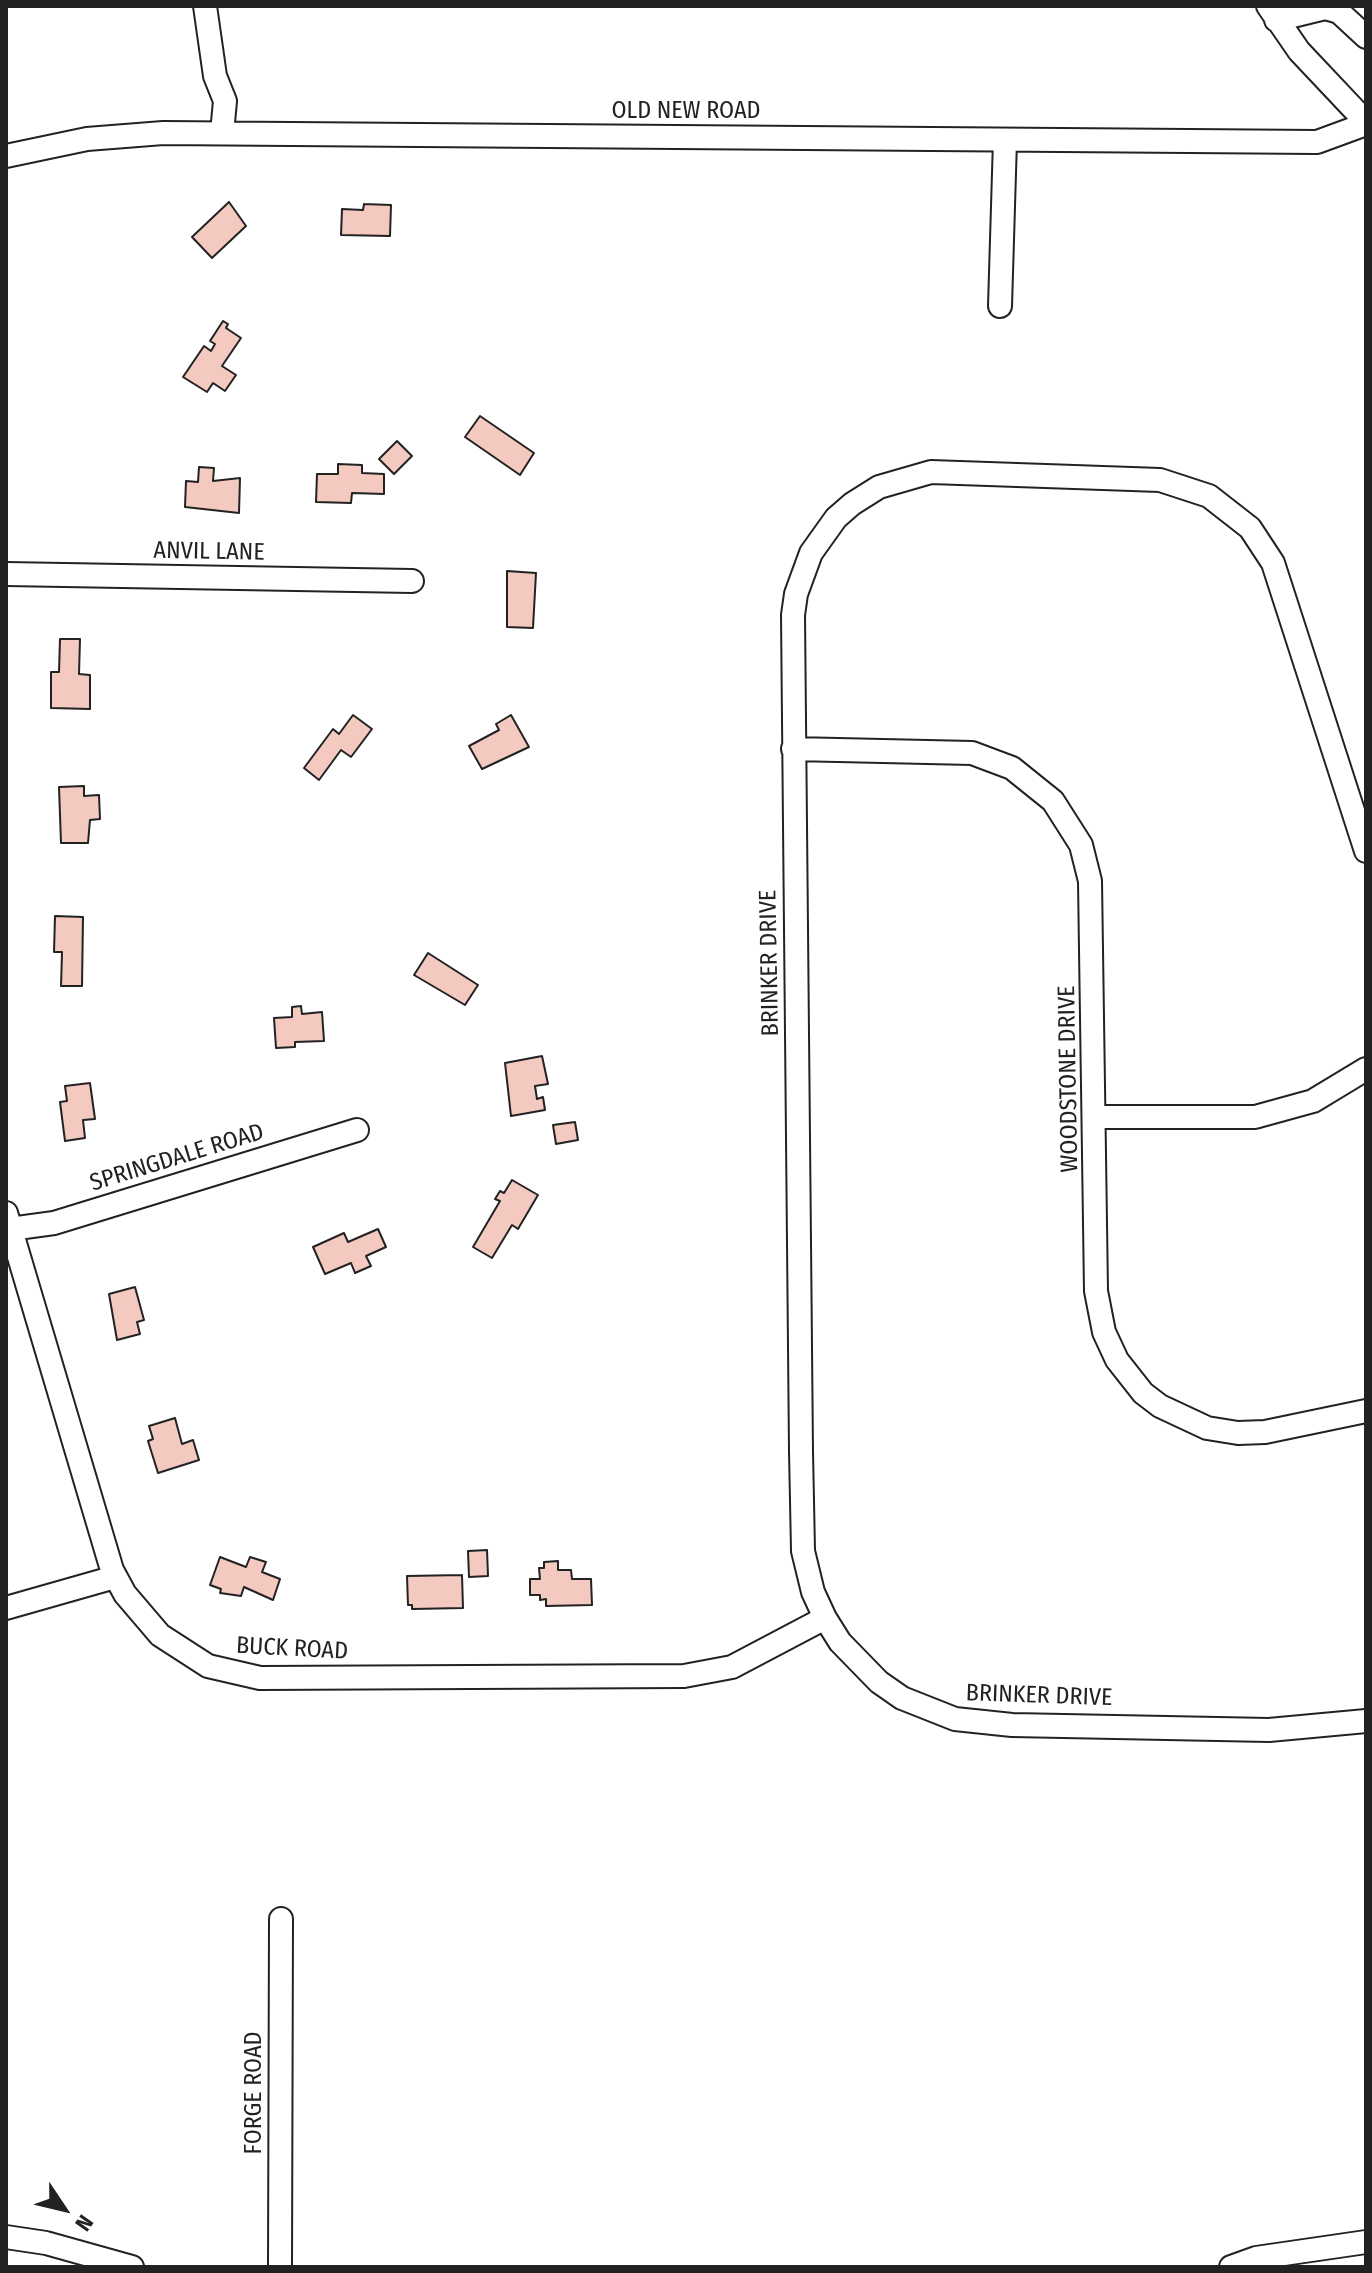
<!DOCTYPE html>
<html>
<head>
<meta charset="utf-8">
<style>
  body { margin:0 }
  #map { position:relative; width:1372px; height:2273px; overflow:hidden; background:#fff; font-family:"Fira Sans Condensed",sans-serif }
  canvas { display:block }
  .frame { position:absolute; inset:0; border:8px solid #222; pointer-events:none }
  .north { position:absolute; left:24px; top:2169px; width:80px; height:80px; -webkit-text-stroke:6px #fff; paint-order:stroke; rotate:125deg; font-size:22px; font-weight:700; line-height:32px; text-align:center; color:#222 }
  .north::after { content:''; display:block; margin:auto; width:28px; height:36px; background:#222; clip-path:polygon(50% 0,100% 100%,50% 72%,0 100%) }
</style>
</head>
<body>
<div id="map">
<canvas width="1372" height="2273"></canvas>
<div class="frame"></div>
<div class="north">N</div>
</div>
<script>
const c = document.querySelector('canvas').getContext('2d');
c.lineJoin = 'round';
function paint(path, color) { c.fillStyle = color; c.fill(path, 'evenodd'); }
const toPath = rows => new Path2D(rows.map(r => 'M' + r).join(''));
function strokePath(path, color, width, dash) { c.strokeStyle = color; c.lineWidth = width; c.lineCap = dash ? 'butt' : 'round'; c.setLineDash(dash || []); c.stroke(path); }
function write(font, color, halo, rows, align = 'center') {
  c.font = font + ' "Fira Sans Condensed",sans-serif'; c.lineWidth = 6; c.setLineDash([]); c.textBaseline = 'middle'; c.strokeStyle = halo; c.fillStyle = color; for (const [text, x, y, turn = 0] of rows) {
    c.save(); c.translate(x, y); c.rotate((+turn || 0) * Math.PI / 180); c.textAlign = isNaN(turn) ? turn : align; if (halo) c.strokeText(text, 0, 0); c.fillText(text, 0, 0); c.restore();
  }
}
const building = toPath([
  [229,202,246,226,212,258,192,237,229,202],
  [364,204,391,205,390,236,341,235,342,209,363,210,364,204],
  [223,321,228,324,226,328,241,338,222,366,236,375,225,391,213,383,207,392,183,377,204,346,211,351,215,344,210,341,223,321],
  [480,416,534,453,520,475,465,437,480,416],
  [397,441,412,456,394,474,379,459,397,441],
  [338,464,362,465,362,473,384,474,384,494,352,493,351,503,316,502,317,474,338,474,338,464],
  [199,467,214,468,213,481,240,478,239,513,185,507,186,481,198,482,199,467],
  [507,571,536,573,533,628,507,627,507,571],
  [60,639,80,639,79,674,90,675,90,709,51,708,51,672,59,672,60,639],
  [353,715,372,729,351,757,341,750,319,780,304,768,333,729,339,734,353,715],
  [511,715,529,747,482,769,469,746,499,730,496,724,511,715],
  [84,786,84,796,99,795,100,819,90,820,88,843,61,843,59,787,84,786],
  [55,916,83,917,82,986,61,986,62,952,54,952,55,916],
  [428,953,478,985,465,1005,414,975,428,953],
  [301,1006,302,1014,322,1012,324,1041,295,1042,295,1047,276,1048,274,1018,292,1017,292,1007,301,1006],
  [542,1056,548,1084,535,1086,537,1099,543,1097,545,1110,511,1116,505,1063,542,1056],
  [90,1083,95,1119,83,1120,85,1138,65,1141,60,1102,67,1101,65,1086,90,1083],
  [575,1122,578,1140,556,1144,553,1125,575,1122],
  [512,1180,538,1195,518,1229,512,1225,492,1258,473,1247,500,1201,495,1199,500,1191,504,1193,512,1180],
  [378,1229,386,1247,366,1256,371,1266,355,1273,351,1263,325,1274,313,1247,344,1233,348,1242,378,1229],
  [135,1287,144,1320,137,1322,140,1334,117,1340,109,1294,135,1287],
  [175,1418,182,1444,193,1440,199,1460,158,1473,148,1441,153,1439,149,1426,175,1418],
  [487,1550,488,1576,469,1577,468,1551,487,1550],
  [220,1557,246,1567,250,1557,266,1562,262,1572,280,1579,273,1600,244,1587,241,1596,220,1593,221,1589,210,1585,220,1557],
  [558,1561,558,1570,571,1570,572,1579,591,1579,592,1605,546,1606,546,1599,540,1600,540,1595,530,1595,530,1579,540,1579,539,1568,544,1568,544,1562,558,1561],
  [462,1575,463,1608,412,1609,412,1605,408,1605,407,1576,462,1575]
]);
paint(building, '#f3c9c0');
strokePath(building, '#222', 2);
const minor = toPath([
  [205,6,215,76,225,101,222,133],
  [1268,6,1299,51,1366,122],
  [1276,20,1325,8,1339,12,1366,37],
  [6,156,87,139,163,133,1317,142,1366,124],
  [1000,306,1005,140],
  [6,574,412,581],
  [793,749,972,753,1012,768,1053,801,1081,845,1090,881,1096,1291,1104,1332,1117,1360,1143,1393,1160,1406,1207,1428,1238,1433,1265,1432,1366,1411],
  [1366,851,1273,563,1250,528,1209,496,1160,480,931,472,879,487,852,504,836,518,811,553,796,594,793,615,801,1451,803,1551,813,1592,825,1618,840,1642,879,1682,902,1698,955,1719,1012,1725,1269,1730,1366,1721],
  [1096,1117,1255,1117,1313,1101,1366,1069],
  [6,1213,112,1570,125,1594,160,1635,208,1666,260,1678,684,1676,732,1667,825,1618],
  [10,1229,54,1223,357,1130],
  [6,1608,115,1577],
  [6,2237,46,2243,132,2267],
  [280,2267,281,1919],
  [1231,2267,1256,2258,1366,2242]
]);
strokePath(minor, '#222', 26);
strokePath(minor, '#fff', 22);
write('24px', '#222', '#fff', [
  ["OLD NEW ROAD",686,111],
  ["ANVIL LANE",209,552,1],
  ["BRINKER DRIVE",770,963,-91],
  ["WOODSTONE DRIVE",1069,1079,-91],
  ["SPRINGDALE ROAD",177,1158,-17],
  ["BUCK ROAD",292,1649,3],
  ["BRINKER DRIVE",1039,1696,2],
  ["FORGE ROAD",254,2093,-90]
]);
</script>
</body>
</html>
